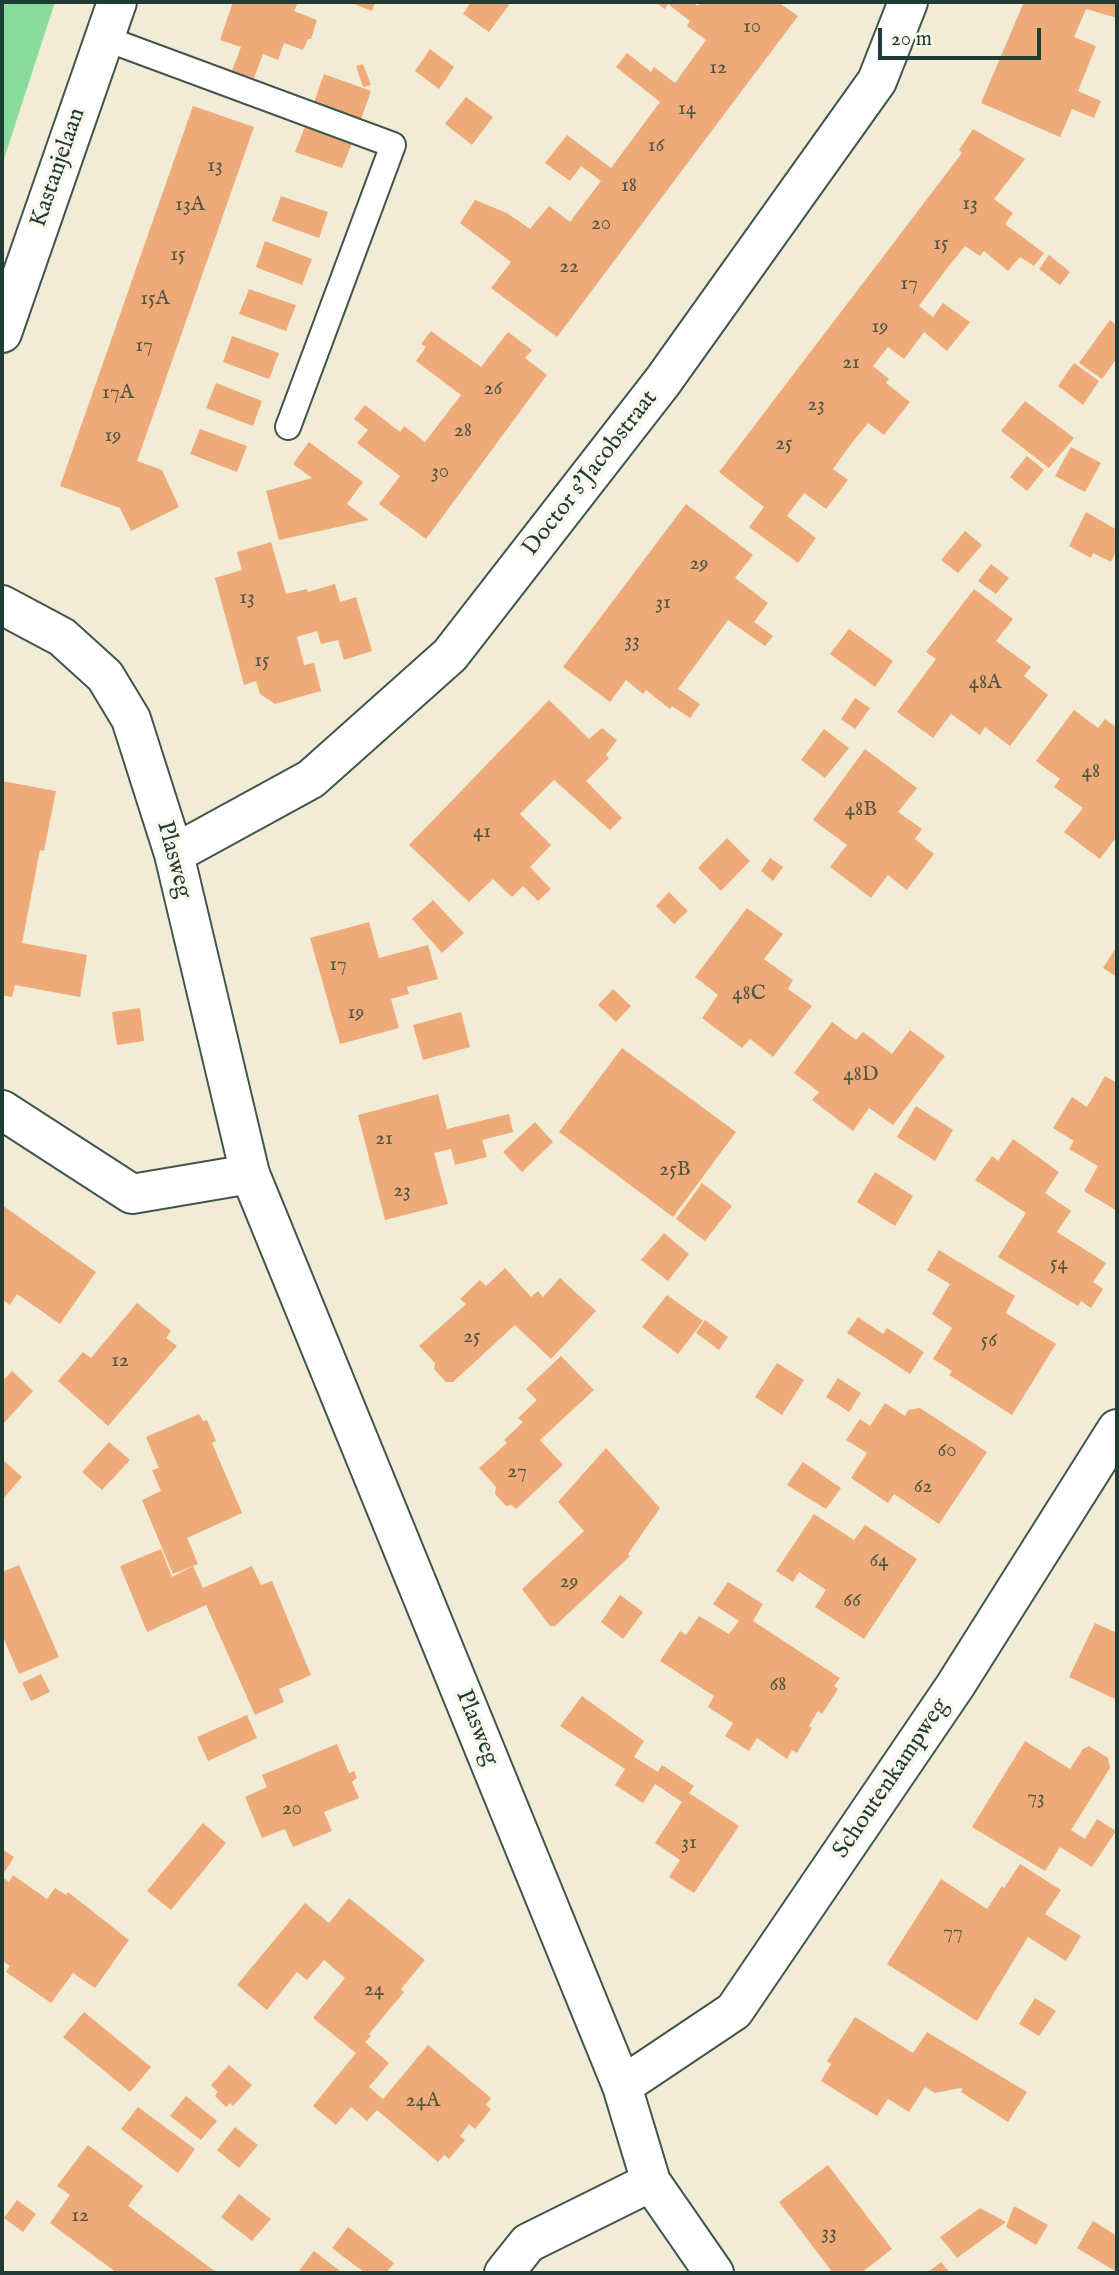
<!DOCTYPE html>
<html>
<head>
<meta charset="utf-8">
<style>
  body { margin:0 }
  #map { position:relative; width:1119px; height:2275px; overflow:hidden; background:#f2ecd6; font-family:"IM FELL English",serif }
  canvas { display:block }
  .frame { position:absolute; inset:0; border:4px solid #1f3d34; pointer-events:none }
  .scale { position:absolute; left:878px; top:28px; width:163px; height:32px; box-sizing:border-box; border:4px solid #1f3d34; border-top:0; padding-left:9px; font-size:21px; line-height:24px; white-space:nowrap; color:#1f3d34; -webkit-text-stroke:5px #fbf7ec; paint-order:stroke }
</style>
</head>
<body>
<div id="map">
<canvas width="1119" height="2275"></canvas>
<div class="frame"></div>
<div class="scale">20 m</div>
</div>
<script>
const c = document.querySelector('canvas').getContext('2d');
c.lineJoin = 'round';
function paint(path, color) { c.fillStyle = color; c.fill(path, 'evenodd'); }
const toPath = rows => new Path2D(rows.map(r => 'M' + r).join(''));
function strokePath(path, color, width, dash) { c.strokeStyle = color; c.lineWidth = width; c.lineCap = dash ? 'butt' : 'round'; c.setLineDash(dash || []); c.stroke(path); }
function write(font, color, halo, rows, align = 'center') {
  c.font = font + ' "IM FELL English",serif'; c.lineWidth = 7; c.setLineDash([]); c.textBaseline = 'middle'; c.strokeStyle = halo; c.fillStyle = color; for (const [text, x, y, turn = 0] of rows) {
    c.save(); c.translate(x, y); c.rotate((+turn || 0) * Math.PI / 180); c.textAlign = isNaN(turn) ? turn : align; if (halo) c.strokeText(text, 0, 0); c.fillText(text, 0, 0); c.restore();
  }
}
paint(toPath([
  [2,2,55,2,2,165]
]), '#8adc9c');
paint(toPath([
  [233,2,298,2,294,11,317,20,311,39,308,39,303,50,284,43,278,60,263,54,254,78,232,71,241,47,220,40],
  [349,2,375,2,372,11],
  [471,2,505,2,509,5,489,32,463,14],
  [655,2,693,2,698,6,700,2,778,2,798,16,557,337,491,288,511,262,460,223,475,200,507,213,530,229,549,206,570,222,601,181,581,166,570,181,545,163,567,135,611,168,660,102,616,67,627,53,651,72,654,67,675,83,706,40,687,26,690,21,668,4,665,9],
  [1024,2,1117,2,1117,18,1086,9,1074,37,1096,46,1078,91,1101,101,1094,118,1072,109,1060,137,981,103],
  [430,49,454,67,439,89,415,71],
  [363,64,371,85,363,87,356,66],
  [324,74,371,91,361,119,314,102],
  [466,97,493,117,472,145,445,124],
  [193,106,254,127,137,461,162,470,179,507,131,531,120,508,60,486],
  [306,124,353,141,342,168,295,152],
  [973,129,1025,159,994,199,1013,213,1005,224,1044,253,1034,266,1020,257,1008,271,984,251,980,256,965,246,948,267,919,306,933,317,943,303,970,322,947,351,924,332,904,359,888,347,873,366,889,379,886,383,910,402,884,435,868,423,851,444,833,469,848,480,826,509,804,493,787,516,816,538,798,563,749,527,764,507,719,472,962,153,959,150],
  [281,196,328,212,319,238,272,221],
  [265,241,312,259,302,285,256,267],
  [1049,255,1070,272,1060,285,1039,269],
  [249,289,296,305,286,331,239,314],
  [1110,320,1117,326,1117,358,1102,379,1079,363],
  [431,331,481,367,508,332,532,350,525,358,547,375,426,539,379,504,400,476,357,443,368,430,354,419,365,405,400,432,404,426,425,442,461,395,416,361,426,347,421,344],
  [232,336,279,353,269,379,223,362],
  [1074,363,1099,381,1083,405,1058,386],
  [216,383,262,401,253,426,206,408],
  [1025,401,1074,438,1049,468,1001,431],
  [200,429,247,446,237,472,190,454],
  [309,442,363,482,347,504,369,520,279,540,266,491,312,478,293,464],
  [1071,447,1101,463,1085,492,1055,476],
  [1027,456,1044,470,1027,491,1010,477],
  [686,504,753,555,735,578,768,603,754,622,773,636,765,646,728,620,678,689,700,704,690,718,672,706,670,709,646,690,643,694,626,680,610,702,563,667],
  [1086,512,1117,530,1117,550,1111,562,1093,553,1091,558,1069,546],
  [965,531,982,545,958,573,941,560],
  [271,542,286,594,307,589,308,592,335,584,340,602,356,597,372,651,344,660,338,640,321,644,317,631,297,637,304,665,314,663,321,691,275,704,260,694,256,681,244,685,215,578,242,570,237,552],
  [991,564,1009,578,996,594,978,581],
  [974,589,1013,619,996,641,1031,667,1024,676,1048,695,1010,746,985,727,980,735,951,714,933,738,897,712,936,659,926,652],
  [849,629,893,661,875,687,830,654],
  [855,698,870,708,855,729,841,719],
  [549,700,589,739,602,728,617,740,606,755,609,758,586,781,622,818,610,830,554,780,520,814,551,845,530,867,551,889,538,901,523,886,512,897,493,879,469,902,409,845],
  [1074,710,1098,728,1105,719,1117,728,1117,836,1100,859,1064,832,1083,808,1054,787,1060,779,1036,761],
  [824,729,849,748,825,778,801,760],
  [865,749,917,788,898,812,922,829,915,839,934,854,907,890,888,875,871,898,830,867,847,845,813,820],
  [2,781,56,791,44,851,40,850,22,943,87,955,80,997,15,985,12,997,2,995],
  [727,838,750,861,721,891,698,868],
  [770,858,783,867,773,881,761,871],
  [669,892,688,911,674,924,656,906],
  [433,900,464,933,442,953,412,919],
  [747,908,783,934,764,959,793,980,788,989,812,1006,773,1057,750,1039,742,1048,702,1018,718,995,695,977],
  [369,922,379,958,428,945,438,979,407,987,409,994,391,999,399,1028,340,1044,310,938],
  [1117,946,1117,977,1103,968],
  [613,989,631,1006,616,1022,598,1005],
  [140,1008,144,1041,117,1045,112,1012],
  [461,1012,470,1047,423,1060,413,1025],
  [832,1022,856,1040,863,1032,892,1054,910,1030,945,1056,893,1125,869,1108,853,1131,812,1100,819,1092,794,1073],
  [622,1048,736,1132,673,1217,559,1132],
  [1105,1076,1117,1083,1117,1211,1084,1191,1098,1166,1069,1149,1074,1141,1053,1128,1072,1097,1087,1107],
  [438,1094,447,1129,509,1114,513,1132,482,1140,487,1157,455,1165,451,1149,434,1153,448,1204,385,1220,358,1115],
  [916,1106,953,1130,935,1161,897,1137],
  [535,1122,553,1142,522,1172,503,1152],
  [1013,1139,1059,1172,1045,1193,1071,1211,1057,1232,1106,1263,1093,1282,1103,1289,1091,1308,1081,1301,1078,1306,998,1257,1026,1213,975,1180,992,1156,998,1161],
  [875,1172,913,1196,895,1226,857,1202],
  [702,1183,732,1206,705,1241,676,1219],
  [2,1205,96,1272,60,1324,17,1294,10,1305,2,1299],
  [664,1233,689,1254,668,1281,641,1260],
  [939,1250,1015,1296,1006,1313,1056,1344,1012,1415,949,1375,952,1371,933,1359,952,1328,932,1314,950,1284,927,1270],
  [505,1268,531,1297,538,1291,543,1297,560,1278,596,1311,551,1359,515,1325,453,1382,446,1382,434,1369,435,1363,419,1346,466,1304,460,1299,480,1280,486,1286],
  [667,1295,703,1321,678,1354,642,1327],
  [137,1303,171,1331,166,1338,177,1346,108,1426,58,1381,83,1352,91,1358],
  [858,1317,883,1334,887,1328,924,1352,910,1374,847,1333],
  [705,1320,728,1337,719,1350,696,1333],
  [561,1356,594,1390,540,1440,563,1465,516,1509,512,1505,506,1506,495,1494,496,1487,479,1468,507,1443,504,1440,523,1422,518,1418,537,1400,526,1389],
  [777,1363,804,1380,782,1415,755,1397],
  [12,1371,33,1391,2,1425,2,1382],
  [838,1378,861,1393,849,1412,826,1397],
  [885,1403,905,1416,908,1410,920,1408,987,1452,939,1524,894,1494,888,1503,851,1478,867,1453,846,1440,860,1419,870,1426],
  [199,1414,203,1421,207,1420,216,1441,212,1443,242,1513,187,1538,198,1564,173,1574,142,1500,161,1491,152,1470,159,1468,146,1437],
  [109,1442,130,1460,102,1490,82,1472],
  [606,1448,660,1508,628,1554,630,1556,555,1626,550,1626,522,1589,584,1531,558,1502],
  [2,1459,22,1477,2,1500],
  [803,1462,841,1488,826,1509,787,1485],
  [814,1514,854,1540,865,1525,917,1559,864,1639,815,1607,826,1590,799,1572,793,1582,776,1571],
  [161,1549,172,1577,193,1566,203,1588,252,1566,261,1585,272,1581,311,1675,279,1689,284,1702,255,1715,206,1605,147,1632,120,1566],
  [19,1565,59,1657,19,1674,2,1635,2,1572],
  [728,1582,763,1604,753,1621,840,1678,834,1686,838,1689,822,1714,818,1711,809,1726,812,1728,797,1753,792,1750,787,1759,757,1738,749,1751,725,1736,733,1723,708,1707,714,1696,660,1661,680,1631,686,1635,699,1616,729,1634,739,1621,713,1604],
  [620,1595,643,1612,623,1639,601,1622],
  [1095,1623,1117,1633,1117,1700,1069,1677],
  [41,1674,50,1692,31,1701,22,1683],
  [582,1696,644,1741,634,1757,658,1772,662,1765,694,1786,689,1793,739,1826,694,1893,669,1877,680,1860,655,1843,682,1802,655,1784,643,1803,615,1785,625,1769,560,1726],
  [247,1715,257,1738,208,1761,197,1737],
  [1025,1741,1070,1769,1083,1749,1089,1746,1108,1758,1110,1768,1071,1830,1085,1839,1097,1819,1116,1831,1092,1867,1060,1847,1045,1871,972,1827],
  [337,1744,349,1773,354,1771,357,1778,352,1782,359,1798,324,1812,332,1831,293,1847,285,1829,262,1838,245,1797,267,1787,262,1775],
  [203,1823,226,1843,171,1910,147,1891],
  [2,1849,14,1857,2,1876],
  [1020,1864,1061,1890,1045,1914,1081,1936,1066,1961,1028,1937,977,2021,887,1964,941,1879,987,1909,1002,1886,1004,1888],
  [13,1875,47,1899,55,1888,66,1895,68,1892,129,1940,95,1988,73,1973,51,2003,6,1972,10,1966,2,1960,2,1877,9,1882],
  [349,1898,425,1960,401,1989,404,1992,369,2034,371,2036,365,2042,389,2063,369,2087,383,2099,428,2045,491,2098,486,2105,491,2109,475,2129,469,2124,460,2136,465,2140,449,2159,444,2155,438,2162,377,2110,367,2121,351,2107,336,2125,313,2106,356,2053,313,2018,345,1978,324,1960,307,1980,297,1972,267,2010,237,1985,305,1903,329,1923],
  [1035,1998,1056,2011,1039,2036,1019,2024],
  [84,2012,151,2067,130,2092,63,2037],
  [855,2017,913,2053,927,2032,1027,2092,1008,2122,961,2092,963,2089,960,2088,935,2093,925,2087,909,2112,888,2099,877,2116,821,2081,831,2064,827,2061],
  [229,2065,252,2085,233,2106,230,2103,226,2107,215,2096,218,2092,211,2085],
  [186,2096,217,2121,201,2140,170,2116],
  [138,2107,195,2149,178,2173,121,2129],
  [235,2127,258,2145,239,2168,217,2150],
  [88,2145,143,2186,128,2206,217,2273,117,2273,50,2223,70,2195,57,2186],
  [828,2165,892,2249,861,2273,833,2273,779,2202],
  [239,2194,271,2219,252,2241,221,2217],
  [17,2200,36,2214,23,2232,4,2218],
  [1014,2206,1048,2225,1036,2245,1006,2227],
  [980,2208,1006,2222,957,2258,940,2237],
  [1093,2221,1117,2236,1117,2273,1114,2273,1115,2271,1077,2248],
  [348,2227,394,2263,386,2273,365,2273,332,2248],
  [314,2251,328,2262,343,2273,300,2273,298,2272],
  [941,2262,950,2273,927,2273]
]), '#eeaa78');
const lane = toPath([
  [104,38,393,145,288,427]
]);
const street = toPath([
  [2,333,117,2],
  [2,605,62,637,105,676,131,719,174,854,250,1174,622,2086,651,2182,714,2273],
  [174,854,311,779,450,655,663,381,877,81,908,2],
  [2,1110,132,1194,250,1174],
  [622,2086,734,2011,955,1686,1117,1429],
  [504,2273,528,2243,651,2182]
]);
strokePath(lane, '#3f574c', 28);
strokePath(street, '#3f574c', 42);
strokePath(lane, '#fff', 24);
strokePath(street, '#fff', 38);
write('21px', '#535845', null, [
  ["10",752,28],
  ["12",718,69],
  ["14",687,110],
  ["16",656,147],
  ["13",215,167],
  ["18",629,187],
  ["13",970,205],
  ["13A",190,206],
  ["20",601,225],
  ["15",941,245],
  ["15",178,256],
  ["22",569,268],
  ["17",909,285],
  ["15A",155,300],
  ["19",880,328],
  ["17",144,347],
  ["21",851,364],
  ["26",493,390],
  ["17A",118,394],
  ["23",816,406],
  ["28",463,432],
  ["19",113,437],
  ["25",784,445],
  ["30",440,473],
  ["29",699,565],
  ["13",247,599],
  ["31",663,604],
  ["33",632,642],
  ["15",262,662],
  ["48A",985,684],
  ["48",1091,773],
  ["48B",861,811],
  ["41",482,833],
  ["17",338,966],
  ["48C",749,995],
  ["19",356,1014],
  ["48D",861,1076],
  ["21",384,1140],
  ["25B",675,1171],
  ["23",402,1192],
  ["54",1059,1265],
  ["25",472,1338],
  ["56",989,1342],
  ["12",120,1362],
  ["60",947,1452],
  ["27",517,1473],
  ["62",923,1488],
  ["64",879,1562],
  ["29",569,1583],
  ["66",852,1602],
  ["68",778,1686],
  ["73",1036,1799],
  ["20",292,1810],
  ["31",689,1844],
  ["77",953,1934],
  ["24",374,1991],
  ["24A",423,2102],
  ["12",80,2217],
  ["33",829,2234]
]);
write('24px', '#1f3d34', '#fbf7ec', [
  ["Kastanjelaan",59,168,-71],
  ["Doctor s'Jacobstraat",591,474,-52],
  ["Plasweg",173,860,75],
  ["Plasweg",476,1728,68],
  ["Schoutenkampweg",892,1779,-56]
]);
</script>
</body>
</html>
